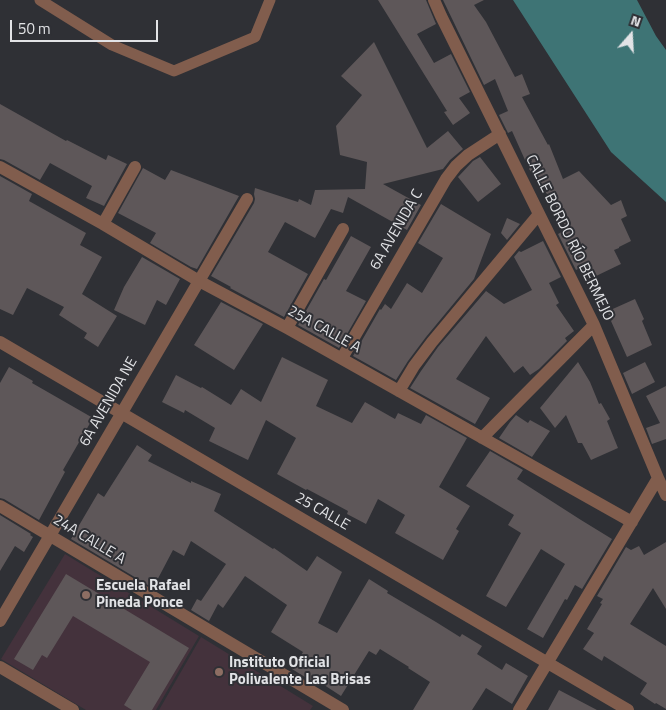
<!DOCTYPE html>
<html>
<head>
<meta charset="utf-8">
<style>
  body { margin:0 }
  #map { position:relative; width:666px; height:710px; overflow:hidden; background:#2f3035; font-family:"Titillium Web",sans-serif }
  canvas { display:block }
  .north { position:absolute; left:606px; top:10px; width:50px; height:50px; -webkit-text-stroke:4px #2f3035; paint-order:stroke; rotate:19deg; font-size:14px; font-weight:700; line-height:20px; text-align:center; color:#e2e3e6 }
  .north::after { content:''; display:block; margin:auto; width:18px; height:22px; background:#e2e3e6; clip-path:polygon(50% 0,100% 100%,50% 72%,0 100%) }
  .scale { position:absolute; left:10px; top:20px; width:148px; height:22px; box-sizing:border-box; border:2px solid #e2e3e6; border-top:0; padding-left:6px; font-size:15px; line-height:18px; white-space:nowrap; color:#e2e3e6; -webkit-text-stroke:4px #2f3035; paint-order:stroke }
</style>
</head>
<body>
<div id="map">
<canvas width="666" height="710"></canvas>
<div class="north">N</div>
<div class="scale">50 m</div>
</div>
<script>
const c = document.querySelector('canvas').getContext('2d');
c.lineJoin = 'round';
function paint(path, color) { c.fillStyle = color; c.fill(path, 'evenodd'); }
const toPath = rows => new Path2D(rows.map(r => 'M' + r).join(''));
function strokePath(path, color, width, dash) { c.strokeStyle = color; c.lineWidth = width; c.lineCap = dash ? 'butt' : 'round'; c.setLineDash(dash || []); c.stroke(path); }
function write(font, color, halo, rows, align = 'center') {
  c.font = font + ' "Titillium Web",sans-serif'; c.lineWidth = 4; c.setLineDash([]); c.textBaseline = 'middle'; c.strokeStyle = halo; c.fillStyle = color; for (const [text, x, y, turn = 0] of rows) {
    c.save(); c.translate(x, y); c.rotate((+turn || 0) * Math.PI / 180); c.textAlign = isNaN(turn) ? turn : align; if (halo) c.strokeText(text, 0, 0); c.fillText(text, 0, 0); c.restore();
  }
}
paint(toPath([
  [65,554,199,636,156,710,86,710,1,659],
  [201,637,313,706,310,710,159,710]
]), '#44323c');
paint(toPath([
  [513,0,637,0,656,36,666,50,666,202,611,152]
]), '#3e7475');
paint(toPath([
  [378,0,426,0,436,24,417,34,434,63,451,54,470,92,459,98,470,113,453,125,444,112,447,111],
  [443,0,484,0,474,5,486,22,515,77,522,74,530,94,522,97,548,145,549,144,563,179,579,171,611,205,621,200,627,216,621,219,631,241,619,247,619,248,614,250,621,264,594,277,588,264,576,270,558,234,567,229,555,209,557,208,529,169,532,160,525,160,512,131,508,133,499,115,508,111,495,79,484,85],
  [374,42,427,148,448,131,463,149,450,160,443,169,383,184,421,205,407,230,348,197,343,213,331,209,315,238,285,222,268,252,308,274,284,317,230,288,231,287,211,276,254,203,255,199,254,194,255,188,298,202,299,199,311,205,315,190,365,189,367,162,340,155,336,126,362,95,341,76],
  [0,104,66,141,67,140,106,160,108,155,127,164,104,206,86,198,92,186,50,163,40,180,4,160,0,159],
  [480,157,501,184,478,202,458,177,473,161],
  [143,168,165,180,171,170,239,196,197,269,191,267,150,243,156,233,118,213],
  [0,176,32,194,29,201,86,233,80,245,102,257,82,294,117,316,98,347,84,338,87,333,59,315,64,307,27,288,13,315,0,309],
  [441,204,491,234,474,279,426,337,408,361,396,380,353,356,380,309,381,310,385,304,391,309,407,283,422,293,443,258,418,243],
  [507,218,520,224,507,240,501,233],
  [351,236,371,247,346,291,366,301,339,348,298,325,324,279,326,280],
  [543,241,561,277,549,283,559,303,556,305,574,331,565,338,567,341,539,369,530,375,523,366,514,373,486,336,456,379,490,398,475,424,410,388,421,371,438,347,486,291,504,304,532,290,514,257,519,251,521,252],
  [142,257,180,279,166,305,157,300,145,325,114,310,124,287],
  [635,299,644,319,642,321,652,345,627,357,611,321,613,319,606,312],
  [221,302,263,324,234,370,194,345],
  [282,357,328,380,316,406,352,423,365,402,395,419,398,413,421,424,426,415,467,438,439,487,470,506,456,529,459,531,443,560,395,533,405,515,378,499,366,524,347,514,348,511,307,489,306,490,277,474,296,438,266,420,248,460,209,441,215,428,185,410,184,413,162,402,176,375,201,388,202,387,231,405,241,389,261,402],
  [578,362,590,382,599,404,601,403,610,419,607,421,618,448,591,460,582,443,578,443,566,415,555,428,540,408],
  [645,362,655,382,632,394,623,373],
  [9,367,33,381,32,383,93,418,63,470,65,472,39,520,4,499,0,498,0,383],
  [666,386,666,439,652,444,646,428,660,423,646,396],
  [516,415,528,423,530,420,550,431,532,457,499,438,510,422],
  [137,445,152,455,148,461,191,483,191,481,221,494,214,511,273,549,274,548,307,571,317,556,342,572,318,623,337,633,369,579,388,591,387,593,436,622,460,637,462,634,482,646,477,654,502,670,506,663,528,676,512,704,486,688,472,710,413,710,430,682,408,668,409,667,380,649,376,655,369,651,341,696,318,681,316,684,292,669,303,652,271,632,287,605,245,576,223,608,218,604,209,621,191,610,197,599,201,601,226,564,191,541,184,556,173,550,153,588,71,539,98,493,104,497],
  [490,451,523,470,517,479,581,520,612,539,582,589,575,585,567,600,565,599,543,638,527,629,565,564,541,549,506,607,486,596,521,533,508,525,514,515,466,486],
  [0,515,31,534,30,535,33,537,24,552,15,546,0,571],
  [666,542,666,609,653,588,630,624,666,646,666,709,656,703,655,704,640,694,647,683,604,656,602,661,583,649,594,633,587,629,602,604,600,603,603,599,597,596,626,547,631,550,639,546,644,555],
  [66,574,189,648,152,710,132,710,124,705,150,662,73,616,47,658,42,655,33,670,14,659],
  [559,690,597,710,548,710]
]), '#5e5759');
strokePath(toPath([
  [40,0,112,45,174,71,255,37,270,0]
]), '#815d4d', 11);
strokePath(toPath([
  [434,0,441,16,594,325,658,478,666,495],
  [0,167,103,224,199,281,287,328,632,522],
  [103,224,135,167],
  [287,328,343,229],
  [0,342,628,710],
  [342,358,446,179,456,166,468,155,500,134],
  [399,391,414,366,432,342,539,214],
  [482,438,594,325],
  [0,506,343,710],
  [0,621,247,199],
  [0,667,73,710],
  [519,710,658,478]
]), '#815d4d', 12);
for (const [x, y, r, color] of [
  [86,595,5,"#8d6e63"],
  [219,672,5,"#8d6e63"]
]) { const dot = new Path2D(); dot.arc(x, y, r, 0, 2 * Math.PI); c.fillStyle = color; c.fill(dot); strokePath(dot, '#2f3035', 2); }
write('15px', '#e2e3e6', '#2f3035', [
  ["6A AVENIDA C",397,230,-60],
  ["CALLE BORDO RÍO BERMEJO",569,238,64],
  ["25A CALLE A",324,330,29],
  ["6A AVENIDA NE",109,402,-60],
  ["25 CALLE",322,512,30],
  ["24A CALLE A",89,540,31]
]);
write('bold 15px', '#e2e3e6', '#2f3035', [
  ["Escuela Rafael",96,586],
  ["Pineda Ponce",96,603],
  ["Instituto Oficial",229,663],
  ["Polivalente Las Brisas",229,680]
], 'left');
</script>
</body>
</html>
